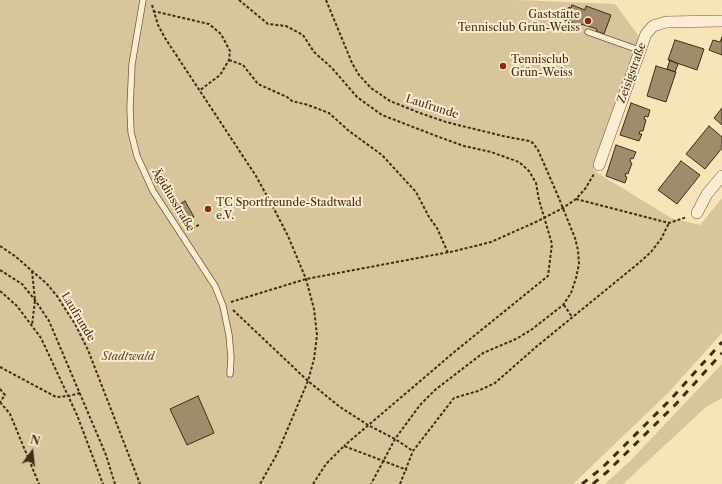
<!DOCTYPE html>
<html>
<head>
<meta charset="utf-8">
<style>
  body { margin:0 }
  #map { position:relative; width:722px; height:484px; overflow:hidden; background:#f7e4b8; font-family:"Libre Caslon Text",serif }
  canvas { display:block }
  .north { position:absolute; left:12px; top:432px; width:40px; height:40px; -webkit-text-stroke:3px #faedd1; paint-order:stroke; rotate:15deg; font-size:11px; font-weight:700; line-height:16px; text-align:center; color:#422c16 }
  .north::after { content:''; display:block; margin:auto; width:14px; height:18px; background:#422c16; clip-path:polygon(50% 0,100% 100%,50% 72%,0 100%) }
</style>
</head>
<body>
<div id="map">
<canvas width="722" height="484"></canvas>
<div class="north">N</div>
</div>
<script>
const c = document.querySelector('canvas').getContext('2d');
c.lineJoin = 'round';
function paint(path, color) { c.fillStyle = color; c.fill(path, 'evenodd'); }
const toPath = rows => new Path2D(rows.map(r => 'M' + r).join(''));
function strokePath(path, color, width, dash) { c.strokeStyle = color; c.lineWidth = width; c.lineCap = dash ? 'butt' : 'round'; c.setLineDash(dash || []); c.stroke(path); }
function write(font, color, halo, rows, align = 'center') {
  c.font = font + ' "Libre Caslon Text",serif'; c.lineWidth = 4; c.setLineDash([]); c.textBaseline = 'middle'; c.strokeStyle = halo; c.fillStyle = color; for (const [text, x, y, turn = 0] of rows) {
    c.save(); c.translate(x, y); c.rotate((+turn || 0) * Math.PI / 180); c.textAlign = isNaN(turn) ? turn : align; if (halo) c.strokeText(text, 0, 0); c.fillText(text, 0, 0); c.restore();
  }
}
paint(toPath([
  [0,0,517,0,615,4,641,39,597,163,593,170,671,218,700,225,722,198,722,333,668,393,573,484,0,484],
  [722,364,722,398,706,407,623,484,605,484,630,461]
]), '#d8c59c');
const building = toPath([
  [572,5,585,10,586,6,611,15,604,34,596,31,597,29,581,24,581,26,559,18,559,15,564,16,567,9,568,9,569,7,571,8,572,5],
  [722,37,722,55,709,50,713,40,720,42,722,37],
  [675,40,704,49,697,70,668,60,675,40],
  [670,60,678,64,675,72,667,69,670,60],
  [656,66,676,72,666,102,647,96,656,66],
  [631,103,650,110,648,117,645,116,644,119,646,120,643,131,640,131,639,134,642,134,639,141,620,135,631,103],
  [722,108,722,125,714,118,722,108],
  [709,126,722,137,722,148,705,169,686,154,709,126],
  [616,145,636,152,633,159,631,158,630,162,632,163,628,174,626,173,625,176,627,177,625,183,606,176,616,145],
  [681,161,700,175,677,204,658,190,681,161],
  [185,201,194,217,186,221,177,206,185,201],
  [198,396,214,433,187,445,170,409,198,396]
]);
paint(building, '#a08c6a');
strokePath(building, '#422c16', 1);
const service = toPath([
  [143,0,132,64,130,108,131,132,137,156,153,191,215,286,223,306,229,335,231,357,230,374],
  [588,32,639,50]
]);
const minor = toPath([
  [599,165,646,34,653,26,666,22,722,21],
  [697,213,707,194,722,176]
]);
strokePath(service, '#6f5a3e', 7);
strokePath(minor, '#6f5a3e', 12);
strokePath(toPath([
  [239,0,268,24,286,26,303,35,314,52,332,68,357,97,382,115,439,137,464,146,491,152,519,162,529,171,536,183,539,200,552,244,548,276,453,353,344,446],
  [326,0,352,63,359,75,371,88,390,101,420,113,446,122,503,136,529,141,533,143,538,150,558,196,575,238,578,250,579,264,576,278,571,293,563,305,531,330,516,339,483,353,435,390,420,405,395,439,371,484],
  [152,5,158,25,165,38,256,176,273,207,288,236,306,279,314,309,317,335,314,359,308,381,277,454,260,484],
  [153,11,209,24,221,34,230,51,229,60,220,75,199,91],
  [229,60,243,65,258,84,287,97,292,101,308,105,329,113,349,131,382,155,416,192,429,217,437,228,448,253],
  [576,199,669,223,687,217],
  [188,232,200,224],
  [0,246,15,256,47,284,57,296,75,324,88,350,140,484],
  [0,270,22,284,35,300,49,321,106,455,115,484],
  [32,271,35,300,32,326],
  [0,291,17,306,41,338,77,415,103,484],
  [231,302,306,279,455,251,491,242,538,221,563,208,576,199,585,189,594,174],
  [564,305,572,317],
  [233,310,308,381,340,407,368,425,395,439,413,451],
  [0,367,56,397,69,396,80,393],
  [0,389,5,395,0,402],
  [0,402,10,414,39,484],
  [313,484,326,464,344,446,407,470],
  [400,484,413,451,454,398,478,391,495,383,536,347,640,262,651,252,661,239,669,223]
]), '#422c16', 2, [3, 2]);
strokePath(service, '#faedd1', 5.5);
strokePath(minor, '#faedd1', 11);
strokePath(toPath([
  [582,484,602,468,671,399,722,342],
  [593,484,607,472,676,404,722,353]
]), '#422c16', 3, [7, 7]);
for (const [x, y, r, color] of [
  [588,21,4,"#8f2418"],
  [503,66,4,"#8f2418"],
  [208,209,4,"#8f2418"]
]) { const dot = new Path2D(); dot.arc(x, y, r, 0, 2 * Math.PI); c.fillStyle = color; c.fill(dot); strokePath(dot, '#faedd1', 1.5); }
write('11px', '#422c16', '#faedd1', [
  ["Gaststätte",580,15,"right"],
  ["Tennisclub Grün-Weiss",580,28,"right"],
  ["Tennisclub",511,60],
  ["Grün-Weiss",511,73],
  ["TC Sportfreunde-Stadtwald",216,203],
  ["e.V.",216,216]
], 'left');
write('11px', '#422c16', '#faedd1', [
  ["Zeisigstraße",632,73,-70],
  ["Laufrunde",432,107,18],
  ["Ägidiusstraße",173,200,59],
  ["Laufrunde",78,317,59]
]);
write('italic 11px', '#604b31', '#faedd1', [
  ["Stadtwald",128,357]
]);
</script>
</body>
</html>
